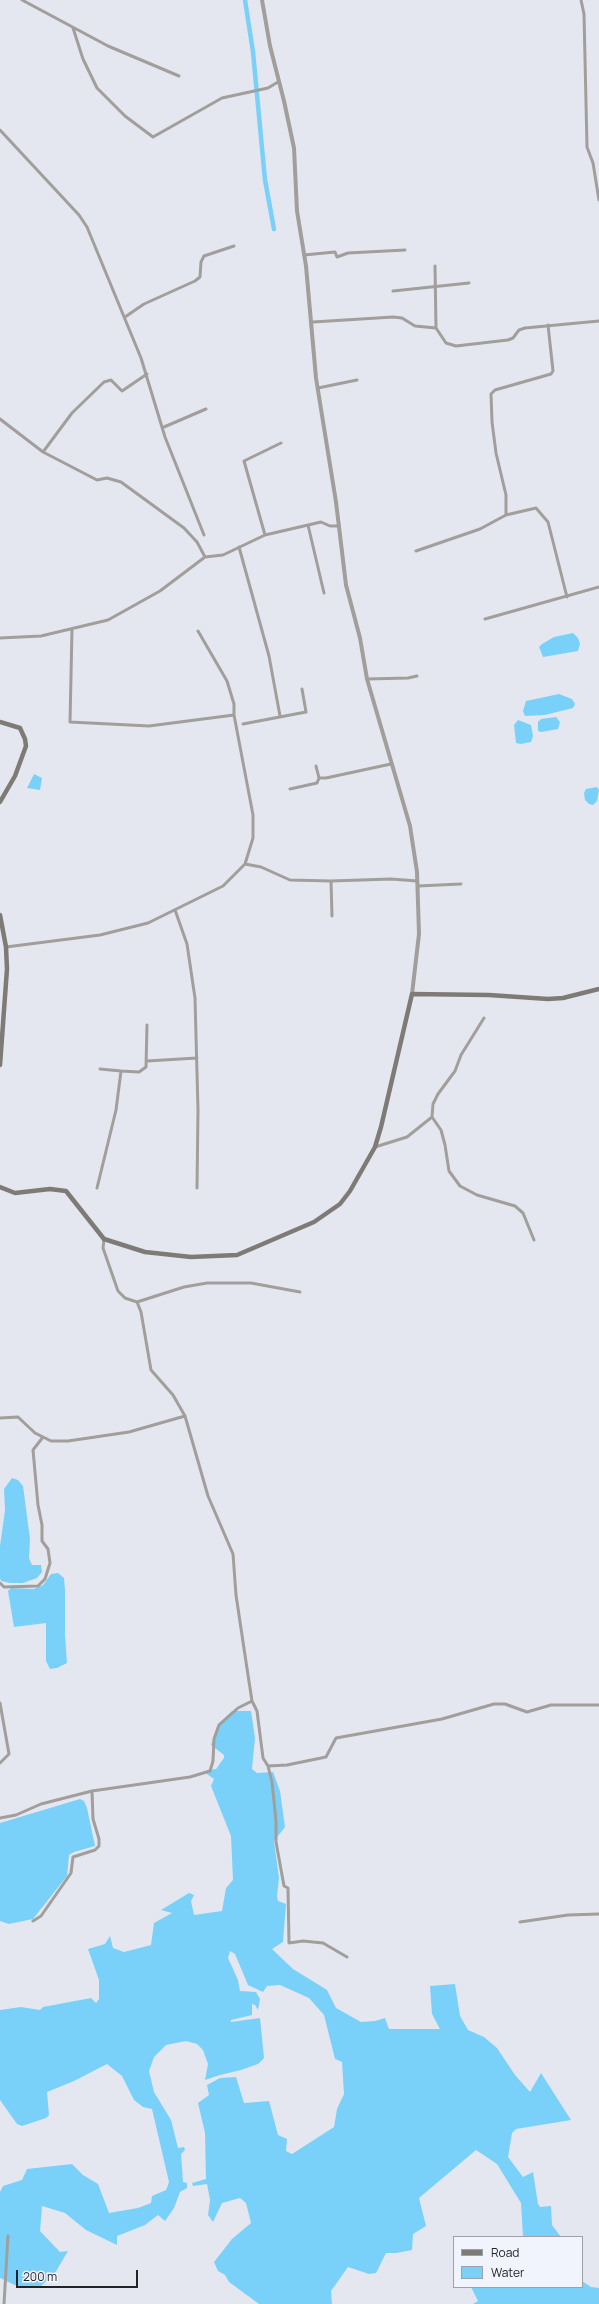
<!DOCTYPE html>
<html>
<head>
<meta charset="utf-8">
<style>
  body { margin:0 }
  #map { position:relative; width:599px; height:2304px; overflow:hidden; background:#e5e7f0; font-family:Manrope,sans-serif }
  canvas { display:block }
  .legend { position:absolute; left:453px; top:2236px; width:130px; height:52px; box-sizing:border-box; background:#f2f4fd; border:1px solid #9fa1a7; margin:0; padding:5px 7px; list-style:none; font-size:12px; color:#232427 }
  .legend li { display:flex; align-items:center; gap:8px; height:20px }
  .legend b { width:20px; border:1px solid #9fa1a7 }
  .scale { position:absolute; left:16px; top:2270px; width:122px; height:18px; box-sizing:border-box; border:2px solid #232427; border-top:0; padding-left:5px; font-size:12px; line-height:14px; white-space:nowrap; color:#232427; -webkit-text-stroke:3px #f2f4fd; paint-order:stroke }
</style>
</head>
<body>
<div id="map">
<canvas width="599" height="2304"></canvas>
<ul class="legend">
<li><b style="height:5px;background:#7e7b77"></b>Road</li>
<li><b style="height:11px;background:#79d1f9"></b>Water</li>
</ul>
<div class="scale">200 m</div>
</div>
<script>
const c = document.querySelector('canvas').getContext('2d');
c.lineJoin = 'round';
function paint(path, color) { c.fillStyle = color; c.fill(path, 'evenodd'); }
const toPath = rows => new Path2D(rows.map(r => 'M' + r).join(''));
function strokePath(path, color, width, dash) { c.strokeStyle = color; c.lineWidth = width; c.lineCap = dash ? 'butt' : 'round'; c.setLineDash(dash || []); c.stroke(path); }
paint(toPath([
  [573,633,578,638,580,644,578,651,543,657,539,647,542,644,554,637],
  [559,694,572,699,575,704,573,708,545,715,525,716,523,711,526,701],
  [556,717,560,722,558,729,541,732,538,731,538,722,541,719],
  [518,720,531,725,533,736,531,742,521,744,516,743,514,725],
  [34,774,42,778,40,790,27,788],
  [597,787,599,790,597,801,593,805,589,804,585,800,584,793,586,789],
  [12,1478,18,1480,23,1486,30,1539,29,1558,32,1565,41,1565,42,1572,37,1578,23,1583,10,1583,1,1581,0,1578,0,1546,5,1510,4,1489],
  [58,1573,64,1578,65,1590,65,1636,67,1663,57,1668,50,1669,46,1661,46,1623,14,1627,8,1591,11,1588,34,1589,43,1585,51,1574],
  [232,1711,251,1711,255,1738,252,1769,257,1773,273,1772,280,1791,285,1827,274,1841,279,1878,277,1896,278,1901,286,1904,283,1942,272,1949,293,1969,327,1990,336,2008,361,2022,375,2021,385,2018,389,2029,440,2029,432,2014,430,1986,455,1984,460,2016,468,2030,484,2037,497,2048,515,2075,530,2092,541,2073,571,2120,516,2129,512,2133,508,2157,523,2177,533,2172,538,2204,540,2207,551,2206,552,2225,561,2237,523,2237,521,2203,497,2164,476,2150,419,2198,426,2226,413,2234,412,2250,396,2253,386,2253,376,2273,369,2274,348,2267,331,2291,332,2304,259,2304,229,2282,225,2275,218,2271,214,2262,232,2239,251,2223,246,2203,240,2198,222,2203,213,2222,208,2215,210,2200,207,2184,193,2186,192,2183,206,2179,205,2133,198,2103,209,2095,207,2085,220,2078,236,2077,244,2103,269,2101,278,2135,287,2139,286,2151,292,2154,334,2127,337,2109,344,2094,342,2062,335,2059,324,2015,309,1998,280,1985,267,1986,263,1992,248,1985,235,1954,230,1951,228,1958,238,1980,240,1991,256,1992,260,1999,258,2010,255,2005,252,2004,252,2015,231,2020,231,2022,260,2018,264,2058,258,2064,241,2070,220,2075,205,2080,208,2064,203,2050,197,2044,186,2041,166,2045,154,2057,149,2071,154,2092,171,2120,178,2148,184,2147,185,2150,181,2154,183,2182,187,2183,187,2188,180,2192,174,2208,165,2221,158,2215,145,2225,117,2236,117,2245,86,2230,65,2213,42,2206,40,2231,60,2252,68,2251,55,2273,41,2286,34,2288,21,2288,0,2278,0,2192,3,2186,22,2180,27,2169,72,2164,83,2175,98,2184,109,2213,138,2208,151,2203,152,2196,166,2190,169,2182,152,2109,143,2107,134,2100,122,2076,107,2064,74,2081,47,2092,49,2115,46,2118,22,2126,17,2124,0,2100,0,2010,21,2007,40,2010,43,2007,91,1998,96,2003,99,1999,99,1980,88,1949,105,1944,110,1936,113,1948,124,1952,151,1945,154,1923,172,1913,161,1910,189,1893,194,1895,191,1901,194,1915,222,1911,226,1888,233,1880,231,1836,211,1786,214,1779,207,1774,207,1770,216,1769,224,1758,224,1755,211,1745,218,1724],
  [80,1799,84,1801,87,1808,95,1846,74,1852,69,1855,67,1876,33,1919,9,1924,0,1921,0,1823],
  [582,2281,591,2287,599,2288,599,2304,473,2304,478,2301,471,2287,582,2287]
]), '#79d1f9');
strokePath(toPath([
  [245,0,253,52,265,180,274,229]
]), '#79d1f9', 4.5);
strokePath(toPath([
  [22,0,108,46,179,76],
  [581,0,584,14,587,147,593,163,599,200],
  [73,28,83,59,97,88,125,116,153,137,222,98,268,88,278,82],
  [0,130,79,215,87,227,141,358,165,437,204,535],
  [304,255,335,252,337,257,348,253,405,250],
  [435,266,436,328],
  [393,291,469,283],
  [125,317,144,304,195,281,200,277,201,262,204,256,234,246],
  [313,322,393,317,402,318,415,326,436,328,446,343,456,346,508,340,513,338,519,330,525,328,599,321],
  [147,374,122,391,111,380,104,382,72,413,43,452,97,480,107,478,121,482,184,528,197,542,205,557],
  [318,388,357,380],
  [0,419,43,452],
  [164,427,206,409],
  [506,515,506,495,496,453,492,422,491,394,495,390,551,374,553,371,548,325],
  [308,525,324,593],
  [265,535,244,461,281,443],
  [239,547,269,656,280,716],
  [416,551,480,529,506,515,536,508,548,522,567,597],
  [485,619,599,587],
  [72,629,70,722,149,726,234,715,234,704,227,681,198,631],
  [0,638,41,636,108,620,160,591,205,557,223,555,265,535,321,522,330,526,339,526],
  [367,679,408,678,417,676],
  [234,715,253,815,253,838,245,864],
  [243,724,306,712,302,689],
  [316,766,319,778,326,778,391,764],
  [290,789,317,783,319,778],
  [418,886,461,884],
  [175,910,187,944,195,998,198,1110,197,1188],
  [332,916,331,881,391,879,417,881],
  [6,947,100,935,148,923,223,886,245,864,261,867,290,880,331,881],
  [147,1061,197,1058],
  [100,1069,121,1071],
  [432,1117,441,1130,445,1145,449,1171,460,1186,477,1195,515,1206,523,1213,534,1240],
  [375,1147,407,1137,432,1117,433,1104,438,1094,455,1071,461,1055,484,1018],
  [97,1188,116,1110,121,1071,139,1072,146,1067,147,1025],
  [104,1239,103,1248,118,1291,125,1298,137,1302,141,1312,151,1370,173,1395,185,1416],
  [137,1302,184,1287,207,1283,251,1283,300,1292],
  [0,1418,18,1417,35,1433,51,1441,68,1441,129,1432,185,1416,208,1496,233,1554,236,1595,248,1675,252,1701,257,1711,263,1758,268,1766,272,1782,276,1821,276,1842,284,1886,288,1888,289,1943,303,1941,323,1943,347,1957],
  [0,1583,4,1587,38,1586,45,1579,50,1563,48,1549,42,1541,42,1525,38,1505,33,1450,43,1437],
  [0,1703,9,1754,0,1763],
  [268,1766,287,1765,326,1757,336,1738,442,1719,494,1704,505,1704,527,1712,551,1705,599,1705],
  [0,1818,16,1815,41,1804,92,1791],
  [33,1921,41,1916,71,1873,73,1857,95,1850,99,1846,99,1839,93,1819,92,1791,190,1777,210,1771,213,1761,214,1739,219,1725,238,1708,252,1701],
  [520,1922,568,1915,599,1914],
  [4,2304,8,2236]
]), '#a19e9b', 3);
strokePath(toPath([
  [262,0,270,46,284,101,294,148,297,211,306,266,316,378,336,502,346,585,360,638,367,679,410,826,417,872,419,934,412,994]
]), '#a19e9b', 4);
strokePath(toPath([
  [0,722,20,728,25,739,26,746,15,776,0,802],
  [0,915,6,947,7,969,0,1065],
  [0,1187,15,1193,50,1189,66,1191,104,1239,145,1252,191,1257,237,1255,314,1222,340,1204,350,1191,375,1147,381,1127,412,994,489,995,548,999,563,998,599,989]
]), '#7e7b77', 4.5);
</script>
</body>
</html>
